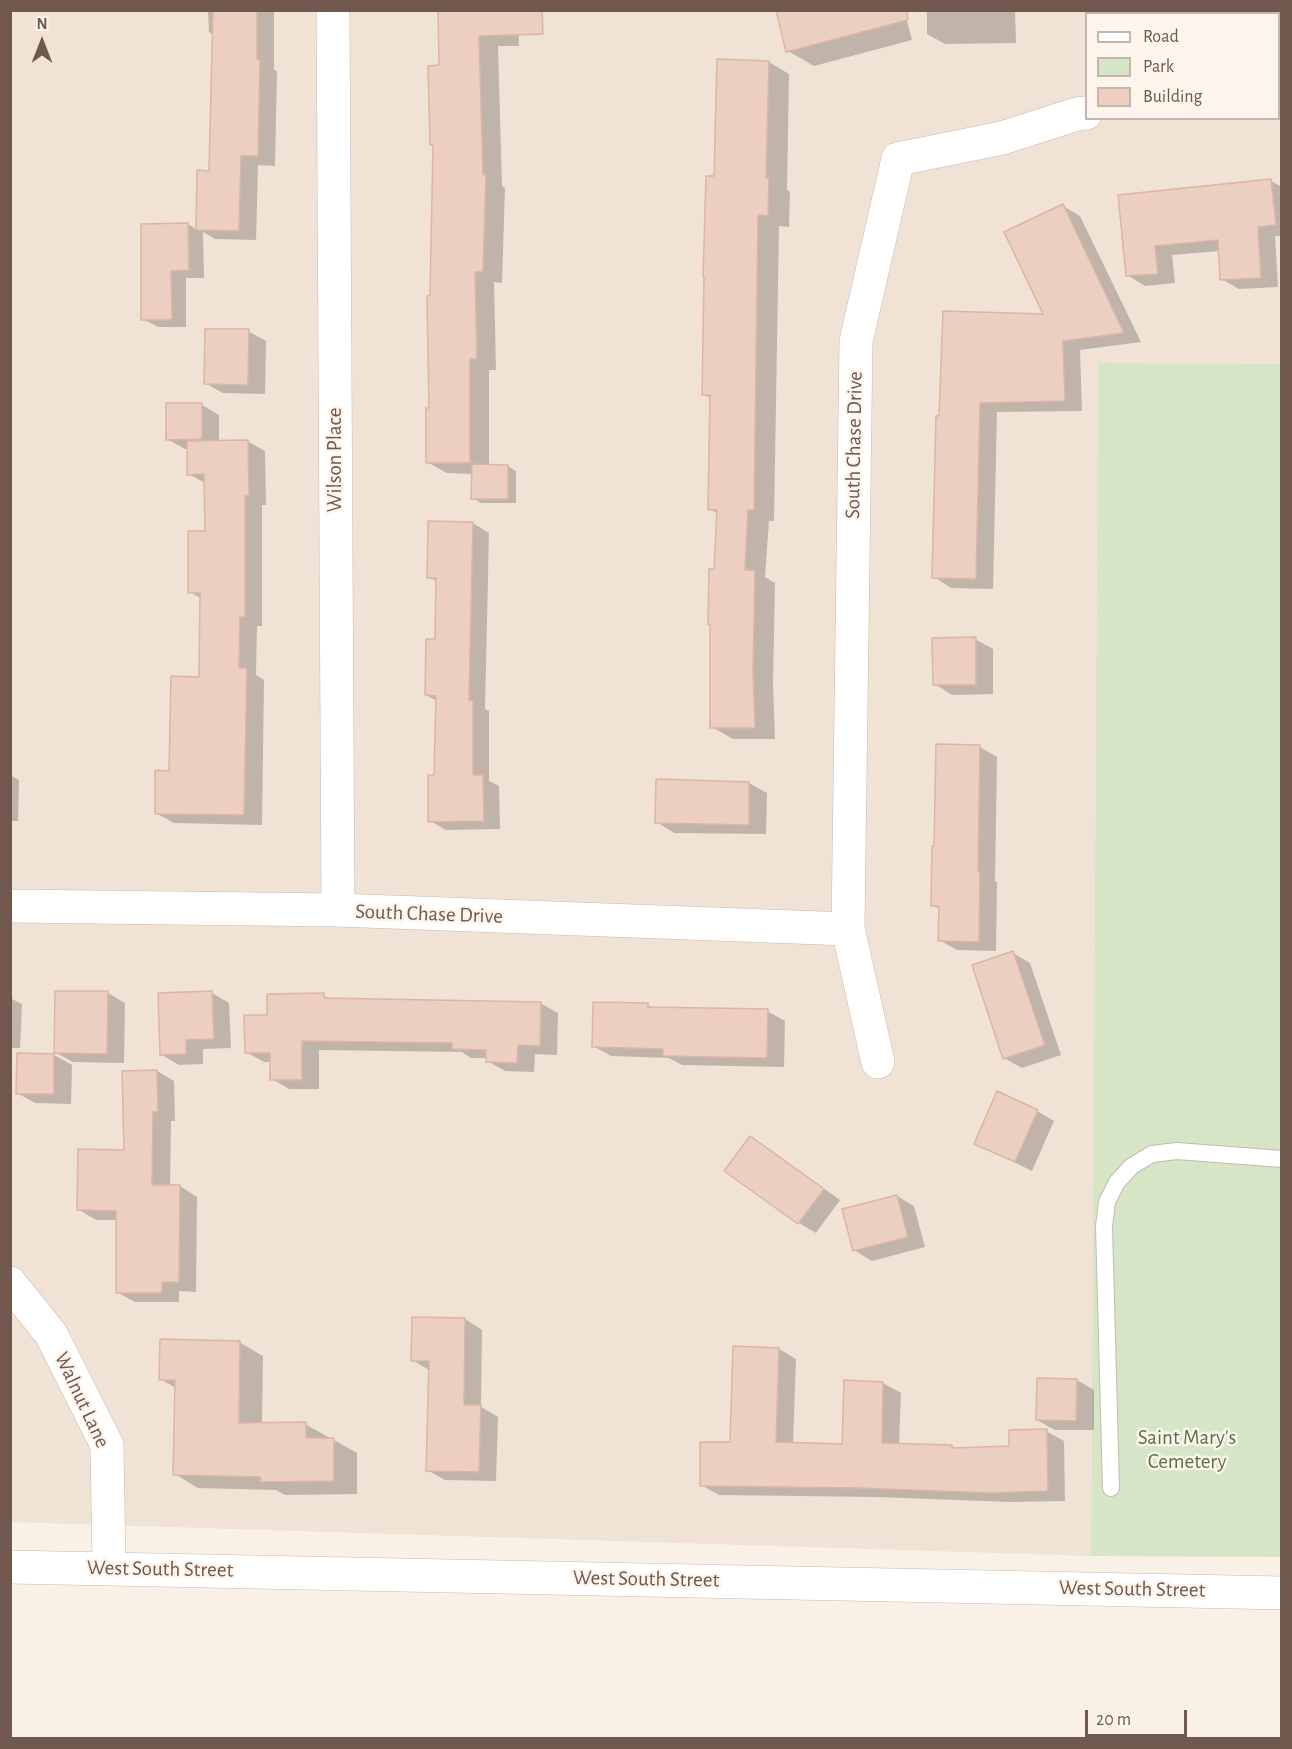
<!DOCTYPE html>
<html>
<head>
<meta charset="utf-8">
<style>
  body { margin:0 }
  #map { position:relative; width:1292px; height:1749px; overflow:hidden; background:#f9f1e6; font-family:"Alegreya Sans",sans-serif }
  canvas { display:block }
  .frame { position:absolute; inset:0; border:12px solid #70584e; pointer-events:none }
  .legend { position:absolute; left:1085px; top:12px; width:195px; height:108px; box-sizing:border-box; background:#fdf5ec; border:2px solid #c5b6ad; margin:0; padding:8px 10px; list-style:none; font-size:18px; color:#70584e }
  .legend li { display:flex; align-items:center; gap:12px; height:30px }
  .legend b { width:30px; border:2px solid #c5b6ad }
  .north { position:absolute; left:12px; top:12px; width:60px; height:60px; -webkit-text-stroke:4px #fdf5ec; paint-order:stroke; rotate:0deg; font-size:16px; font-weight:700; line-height:24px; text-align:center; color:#70584e }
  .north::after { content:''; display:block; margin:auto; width:21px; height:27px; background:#70584e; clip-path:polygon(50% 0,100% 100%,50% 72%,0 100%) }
  .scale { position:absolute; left:1085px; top:1710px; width:102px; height:27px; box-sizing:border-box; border:3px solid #70584e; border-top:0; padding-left:8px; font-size:18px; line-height:21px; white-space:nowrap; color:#70584e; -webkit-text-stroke:4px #fdf5ec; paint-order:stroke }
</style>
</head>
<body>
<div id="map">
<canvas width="1292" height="1749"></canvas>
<div class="frame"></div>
<ul class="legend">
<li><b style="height:8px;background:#fff"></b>Road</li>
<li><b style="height:16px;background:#d5e5c6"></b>Park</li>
<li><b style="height:16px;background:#eccfc1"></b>Building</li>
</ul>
<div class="north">N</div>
<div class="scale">20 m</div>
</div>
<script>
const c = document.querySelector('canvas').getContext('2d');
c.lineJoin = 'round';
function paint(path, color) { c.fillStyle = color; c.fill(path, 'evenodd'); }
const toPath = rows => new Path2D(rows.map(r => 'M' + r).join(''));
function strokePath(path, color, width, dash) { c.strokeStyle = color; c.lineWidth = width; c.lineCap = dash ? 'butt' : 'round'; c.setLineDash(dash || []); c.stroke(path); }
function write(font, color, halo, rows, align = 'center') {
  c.font = font + ' "Alegreya Sans",sans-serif'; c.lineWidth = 5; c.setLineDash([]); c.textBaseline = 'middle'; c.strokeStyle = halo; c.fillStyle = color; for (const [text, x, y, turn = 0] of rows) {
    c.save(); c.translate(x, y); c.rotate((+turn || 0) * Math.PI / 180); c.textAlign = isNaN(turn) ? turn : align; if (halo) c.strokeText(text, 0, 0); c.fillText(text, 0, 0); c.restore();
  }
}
paint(toPath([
  [11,11,1281,11,1281,364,1098,364,1091,1556,11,1522],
  [1086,14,1278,14,1278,118,1086,118]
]), '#f0e2d5');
paint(toPath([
  [1098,363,1281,364,1281,1557,1091,1556]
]), '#d5e5c6');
paint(toPath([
  [208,10,274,10,274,70,277,71,275,166,258,165,256,240,215,239,203,232,204,278,186,278,186,327,158,327,143,319,142,225,188,224,197,230,211,172,214,35,209,32],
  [440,10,518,10,519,46,498,46,502,186,505,188,502,283,494,282,496,370,489,370,489,466,508,466,516,471,516,503,481,503,473,498,473,474,447,473,427,462,431,409,435,146,432,144,441,67],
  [904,10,912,40,814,66,788,51],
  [927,10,1015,10,1016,43,945,44,927,34],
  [1159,10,1198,10,1189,14,1164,14],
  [769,62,789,74,787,190,790,192,789,227,779,226,774,521,769,521,765,577,775,583,773,684,775,739,733,739,712,727,715,571,719,514,709,509,711,399,704,394,715,178],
  [1271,181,1282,187,1282,236,1275,236,1278,287,1239,289,1222,279,1220,251,1172,255,1175,283,1145,286,1127,275,1119,196],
  [1063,206,1080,216,1141,342,1080,350,1082,411,997,412,993,589,951,588,934,577,941,418,1045,316],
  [248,331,266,341,265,394,223,393,205,383],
  [202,405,219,415,219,442,247,441,265,451,266,505,262,505,262,626,257,626,256,675,264,680,262,825,174,823,156,813,201,678,202,599,190,592,206,532,205,483,189,474,189,449,185,449,167,439],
  [473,523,489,533,485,709,489,711,489,781,499,786,500,829,446,830,430,821,435,777,437,701,426,695,437,641,438,582,428,577],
  [975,639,993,649,993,694,952,695,935,684],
  [980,747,997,757,995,881,997,882,996,951,957,950,939,940,940,909,932,905],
  [10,775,19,780,18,821,10,821],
  [658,781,749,783,767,793,766,834,674,833,657,822],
  [1013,953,1030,963,1061,1055,1022,1068,1004,1058],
  [108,993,125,1003,124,1063,73,1062,55,1052],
  [212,993,229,1003,231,1048,203,1049,203,1064,179,1065,162,1055],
  [323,995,331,1000,540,1003,558,1013,557,1055,535,1054,534,1072,505,1071,487,1061,487,1058,471,1058,462,1052,319,1050,319,1089,289,1089,272,1079,272,1062,264,1062,246,1052,269,1016],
  [10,998,22,1004,20,1048,10,1048],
  [648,1005,655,1009,767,1011,785,1021,784,1067,682,1065,669,1058,611,1056,593,1046],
  [19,1055,54,1055,72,1065,71,1104,35,1103,17,1093],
  [157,1071,174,1081,175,1121,171,1121,170,1187,180,1186,197,1197,196,1292,179,1291,179,1302,135,1302,117,1292,118,1220,96,1220,78,1209,126,1151],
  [1037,1111,1054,1121,1032,1171,976,1143],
  [750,1138,768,1148,840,1200,816,1233,799,1223,727,1171],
  [897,1196,914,1206,925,1247,872,1261,854,1250],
  [465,1319,482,1330,481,1407,498,1417,496,1481,445,1480,427,1470,431,1371,412,1360],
  [239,1342,263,1356,262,1424,305,1424,328,1437,328,1440,334,1440,357,1453,357,1494,285,1495,276,1490,198,1488,175,1474,176,1388,160,1379],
  [779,1349,796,1359,793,1444,844,1445,845,1382,883,1383,901,1393,899,1445,951,1447,955,1449,1011,1447,1046,1431,1064,1441,1065,1501,1010,1502,877,1497,719,1495,701,1485,731,1444],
  [1077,1380,1094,1390,1094,1430,1055,1430,1037,1420]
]), '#0003');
const building = toPath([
  [213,10,257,10,257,59,260,60,258,156,241,156,239,231,196,230,197,170,209,171,213,10],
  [438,10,542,10,543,34,479,36,483,175,486,175,483,272,475,272,477,359,470,359,470,463,426,463,426,408,429,408,427,296,430,295,433,145,430,145,428,66,439,65,438,10],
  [776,10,907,10,908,20,786,52,776,10],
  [717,59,769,61,766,178,769,178,768,216,758,215,754,510,748,510,745,570,755,570,753,672,755,728,710,728,710,625,708,624,709,569,714,569,717,510,708,510,710,395,702,395,704,277,703,277,706,176,714,176,717,59],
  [1271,179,1276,225,1258,227,1261,278,1220,280,1218,240,1155,246,1158,274,1126,276,1118,195,1271,179],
  [1063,204,1124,333,1063,341,1065,401,980,403,976,579,932,578,936,416,939,416,943,311,1043,314,1004,232,1063,204],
  [188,223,189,270,171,271,172,320,141,320,141,224,188,223],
  [205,329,249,329,248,385,204,384,205,329],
  [166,403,202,403,202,439,166,440,166,403],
  [248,440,249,496,245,496,245,617,240,617,239,668,247,668,244,815,155,814,155,770,169,771,171,676,199,677,200,593,188,593,188,531,205,531,204,474,187,475,187,441,248,440],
  [472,464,508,465,508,499,471,499,472,464],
  [428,521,473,522,469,700,473,700,473,775,483,775,484,821,428,822,428,775,434,775,436,696,425,695,426,639,435,639,436,578,427,578,428,521],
  [976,637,976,685,933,685,932,638,976,637],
  [936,744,980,745,978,871,980,871,979,942,938,941,939,906,931,906,932,846,934,846,936,744],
  [656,779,749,782,749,825,655,823,656,779],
  [1013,951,1045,1045,1003,1059,972,965,1013,951],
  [55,991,108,991,107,1054,54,1053,55,991],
  [212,991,214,1039,186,1040,186,1054,160,1055,158,993,212,991],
  [324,993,324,998,541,1002,540,1046,518,1045,517,1063,486,1062,486,1050,452,1049,452,1043,302,1041,302,1080,270,1080,270,1053,245,1053,244,1015,267,1015,267,994,324,993],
  [593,1002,648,1003,648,1007,768,1009,767,1058,663,1056,663,1049,592,1047,593,1002],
  [17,1053,54,1054,54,1094,16,1094,17,1053],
  [157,1070,158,1112,153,1112,152,1185,180,1185,179,1282,162,1282,162,1293,116,1293,116,1211,77,1210,78,1149,124,1150,122,1071,157,1070],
  [997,1091,1038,1110,1015,1162,974,1144,997,1091],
  [750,1136,824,1189,798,1224,724,1171,750,1136],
  [897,1195,908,1237,853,1251,842,1209,897,1195],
  [412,1317,465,1318,464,1405,481,1405,479,1472,426,1471,429,1361,411,1361,412,1317],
  [160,1339,240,1341,239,1423,306,1422,306,1438,334,1438,334,1481,261,1482,260,1477,173,1475,175,1380,159,1380,160,1339],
  [733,1346,779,1348,776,1442,842,1444,844,1380,883,1382,882,1443,952,1445,952,1448,1009,1446,1009,1430,1047,1429,1048,1491,992,1493,858,1488,700,1486,700,1442,730,1442,733,1346],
  [1037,1378,1077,1379,1076,1421,1036,1420,1037,1378]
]);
paint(building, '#eccfc1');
strokePath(building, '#dcb5a3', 1.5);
const lane = toPath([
  [1111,1488,1104,1226,1107,1202,1117,1182,1132,1166,1152,1154,1177,1151,1282,1159]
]);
const street = toPath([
  [333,10,338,910],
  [1278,78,1282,77],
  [10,906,338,910,848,929,878,1062],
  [848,929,856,341,898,159,1002,138,1077,114,1086,113],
  [10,1283,51,1334,107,1445,109,1568],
  [10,1567,1282,1593]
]);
strokePath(lane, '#cab8ae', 18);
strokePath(street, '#cab8ae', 34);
strokePath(lane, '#fff', 16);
strokePath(street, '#fff', 33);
write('21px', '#70584e', '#fdf5ec', [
  ["South Chase Drive",854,445,-89],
  ["Wilson Place",335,460,-90],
  ["South Chase Drive",429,914,2],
  ["Walnut Lane",82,1400,65],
  ["West South Street",160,1569,1],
  ["West South Street",646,1579,1],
  ["West South Street",1132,1589,1]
]);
write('21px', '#577447', '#fdf5ec', [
  ["Saint Mary's",1187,1438],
  ["Cemetery",1187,1462]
]);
</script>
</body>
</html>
